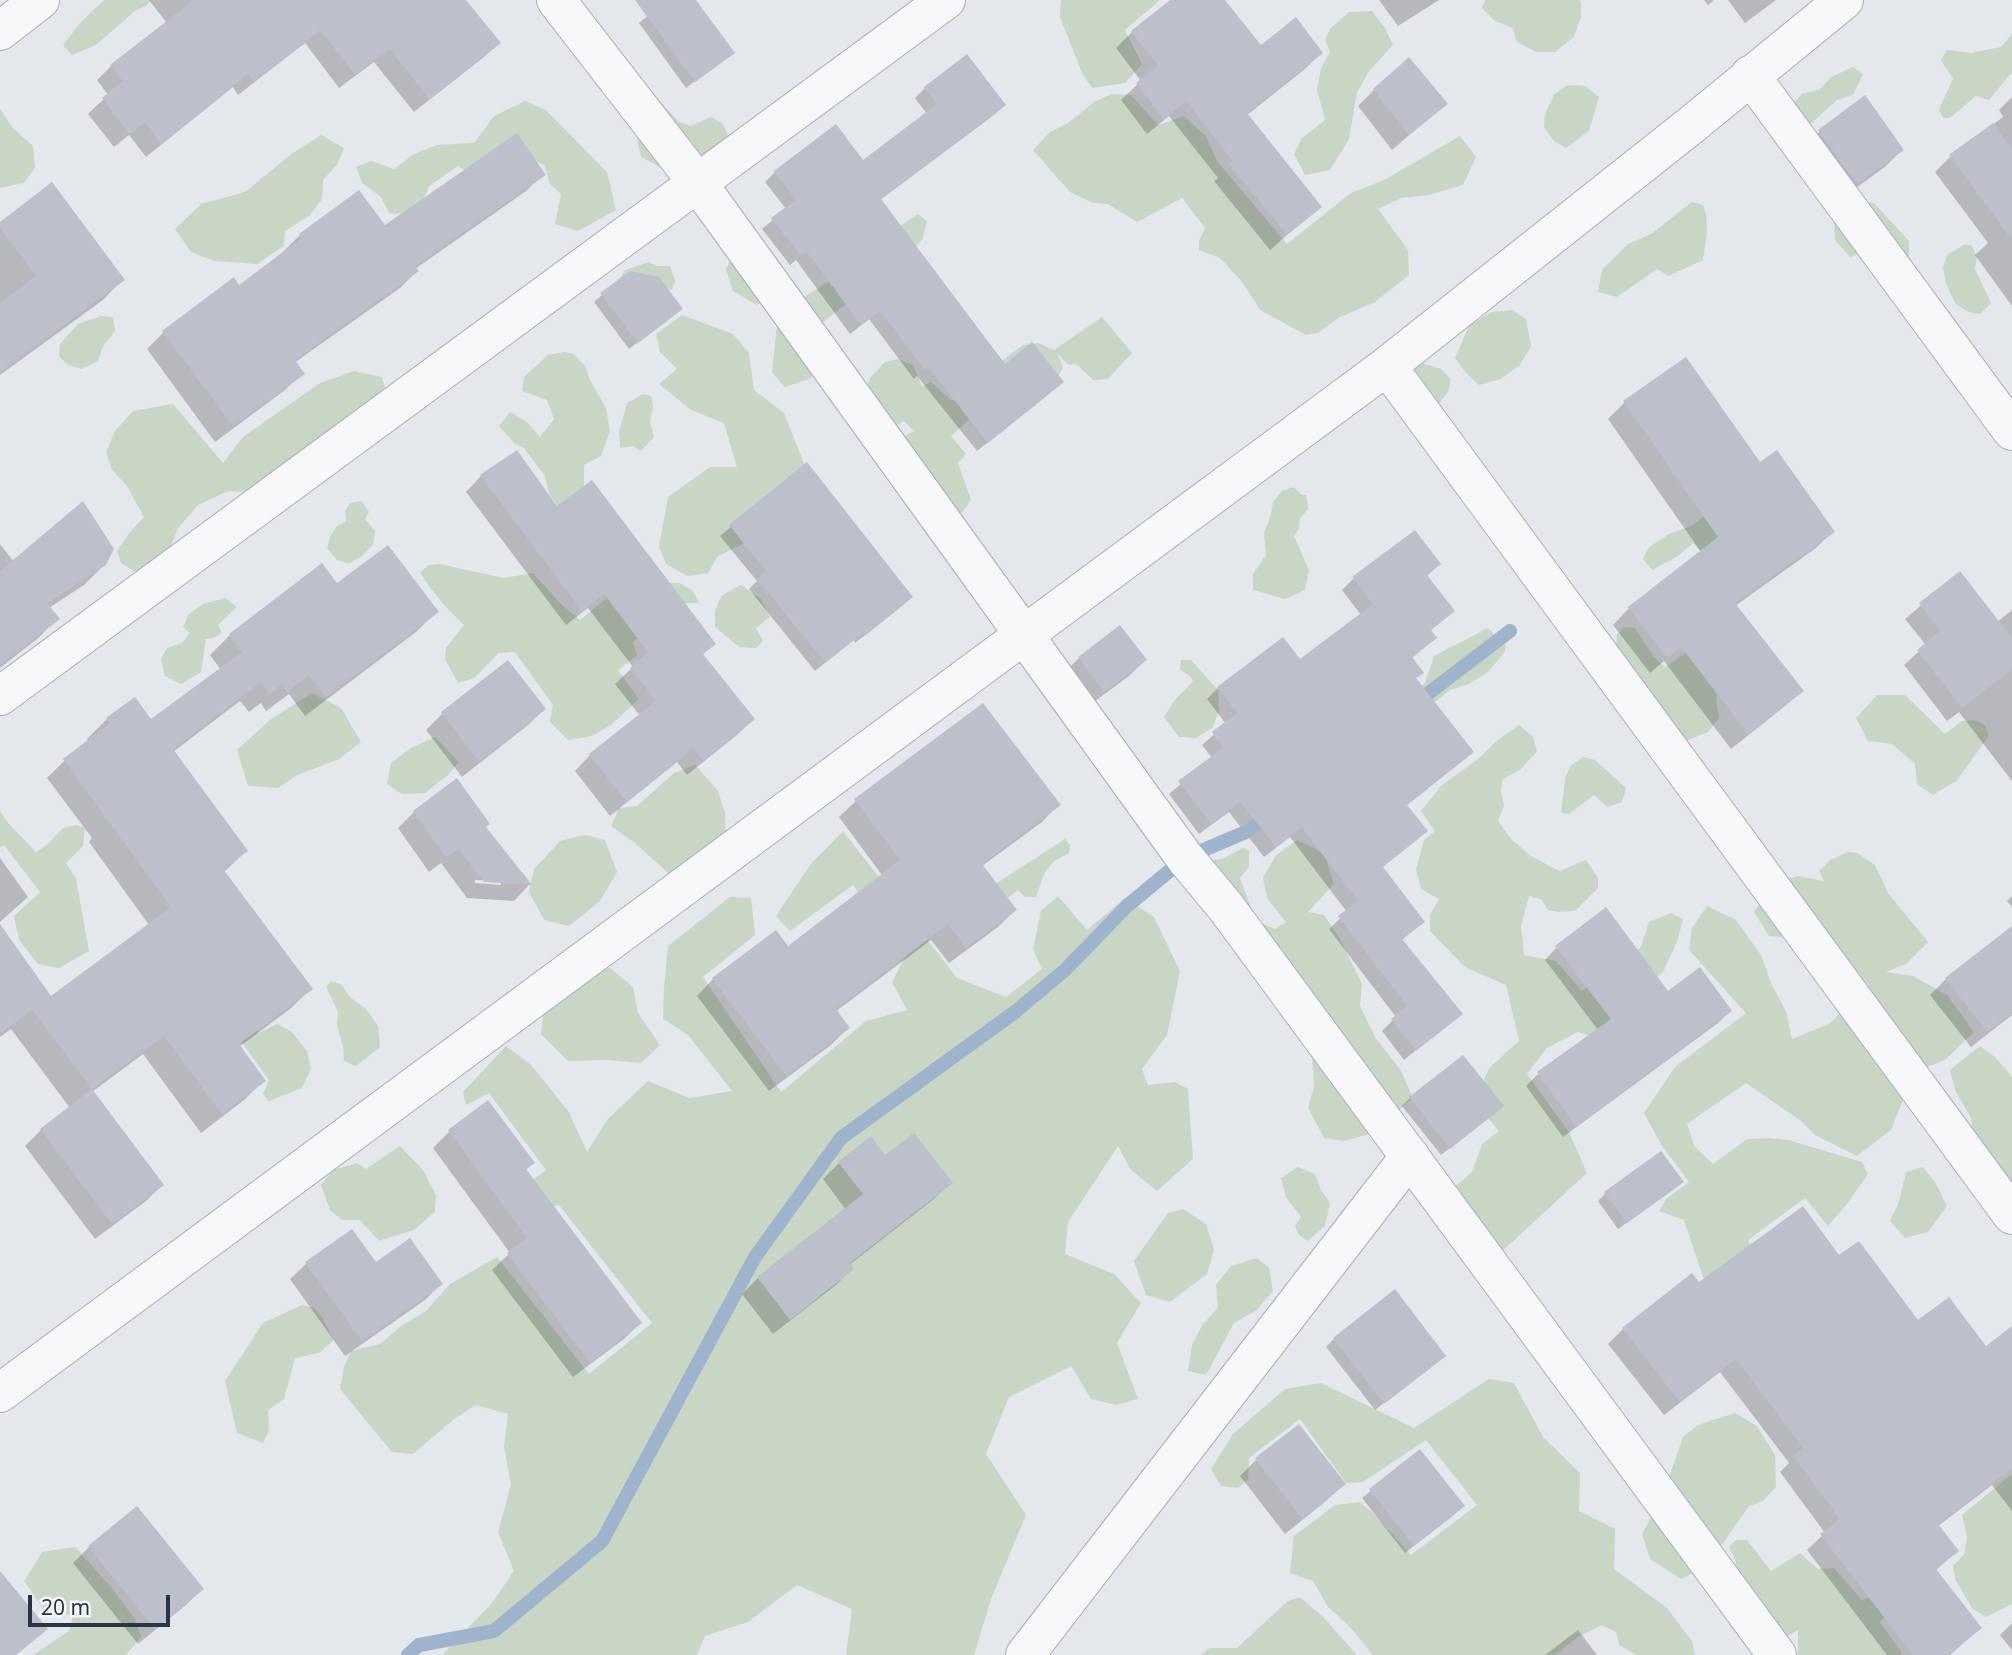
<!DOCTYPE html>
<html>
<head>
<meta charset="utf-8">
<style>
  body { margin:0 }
  #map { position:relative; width:2012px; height:1655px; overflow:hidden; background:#e4e7ec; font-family:"Noto Sans",sans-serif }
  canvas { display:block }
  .scale { position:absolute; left:28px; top:1595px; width:142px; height:32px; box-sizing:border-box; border:4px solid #2b3445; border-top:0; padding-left:9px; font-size:21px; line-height:24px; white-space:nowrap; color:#2b3445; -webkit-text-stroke:5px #f4f6f9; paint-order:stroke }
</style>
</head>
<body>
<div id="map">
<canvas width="2012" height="1655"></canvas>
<div class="scale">20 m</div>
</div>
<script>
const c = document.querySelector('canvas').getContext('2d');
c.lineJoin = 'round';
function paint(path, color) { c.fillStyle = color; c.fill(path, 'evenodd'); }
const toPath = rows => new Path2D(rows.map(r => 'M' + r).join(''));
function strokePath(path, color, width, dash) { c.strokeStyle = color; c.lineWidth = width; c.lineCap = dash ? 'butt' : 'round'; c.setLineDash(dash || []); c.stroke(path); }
paint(toPath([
  [104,0,151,0,146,6,136,10,96,45,72,55,63,45,81,22],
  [1061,0,1160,0,1125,30,1142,64,1125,83,1092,88,1082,73,1060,17],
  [1485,0,1579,0,1581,1,1581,17,1574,37,1555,52,1536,52,1517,42,1513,28,1495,21,1482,8],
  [1372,11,1385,28,1393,45,1370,70,1357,92,1349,139,1330,170,1305,175,1294,154,1302,138,1325,120,1317,90,1321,68,1330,52,1325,40,1330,29,1349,12],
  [2012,34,2012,72,1989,100,1976,96,1950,118,1943,118,1939,109,1953,79,1941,60,1947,50,1971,53,2001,47],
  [1853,67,1863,74,1853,95,1837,100,1804,130,1786,111,1803,93,1819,90,1831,77],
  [601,80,647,87,679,122,691,126,711,117,722,123,730,139,726,150,662,168,641,157,636,134,625,122,621,109,598,88],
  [1568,85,1585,86,1599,97,1589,131,1566,148,1554,141,1544,127,1545,114,1554,94],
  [1111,94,1131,95,1158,125,1184,116,1206,136,1217,161,1287,244,1351,193,1384,180,1460,136,1476,157,1463,185,1429,195,1401,198,1378,209,1408,250,1409,275,1375,302,1340,317,1318,333,1306,335,1260,310,1243,283,1220,258,1199,250,1199,241,1205,228,1182,198,1137,222,1108,204,1093,203,1070,192,1033,150,1050,132,1068,123,1094,102],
  [525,101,546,110,607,172,616,210,578,231,555,224,561,194,550,184,544,165,521,154,475,176,458,166,429,186,418,213,390,214,381,197,362,183,356,167,371,161,394,169,414,154,437,145,474,143,494,116],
  [0,109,13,128,33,146,35,168,24,183,0,188],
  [321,135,344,148,337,165,323,180,322,199,309,216,285,231,284,246,257,264,214,261,191,252,175,229,201,204,245,192,290,155],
  [1692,202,1703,205,1706,214,1707,233,1703,260,1668,276,1657,269,1617,297,1598,292,1602,270,1628,244,1651,234],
  [1866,202,1874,203,1909,241,1909,256,1897,264,1873,250,1850,257,1835,240,1834,224,1853,203],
  [918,214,927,221,922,240,902,259,816,328,831,358,809,379,785,387,772,372,777,324,801,299,848,269,891,232],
  [1965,244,1972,246,1977,257,1975,269,1991,303,1980,314,1968,312,1955,303,1946,284,1943,267,1947,255],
  [732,254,766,299,757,305,733,291,726,270],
  [649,262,657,266,670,266,675,281,672,290,659,286,614,290,625,270],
  [1512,310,1526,319,1531,346,1520,365,1501,379,1479,385,1466,373,1455,358,1469,326,1491,312],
  [682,315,733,334,749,353,754,390,784,413,805,466,745,543,718,556,708,573,687,576,666,564,659,547,668,497,710,467,737,467,724,423,691,410,659,384,677,369,660,352,656,334],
  [101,316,113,317,115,331,103,346,98,361,81,369,68,365,59,356,60,344,78,324],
  [1102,317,1132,353,1108,379,1093,380,1076,364,1069,365,1056,352,1063,367,1057,379,996,365,1023,345,1038,343,1054,350],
  [565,352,574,354,585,366,591,382,606,408,610,431,601,456,584,465,584,492,561,511,549,494,545,476,524,448,514,443,499,426,510,412,527,422,540,437,554,419,547,400,522,391,524,377,548,355],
  [898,359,913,365,922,386,931,382,951,400,965,401,970,419,951,436,966,454,958,463,971,500,962,513,945,508,898,440,914,431,904,421,891,429,863,398,870,378,885,362],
  [1416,361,1441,369,1451,379,1448,392,1435,409,1425,435,1411,432,1404,422,1398,405,1405,375],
  [354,371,382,377,386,391,256,492,228,491,198,505,179,527,165,558,135,572,121,563,117,551,130,532,144,517,127,486,112,470,106,452,115,431,133,411,173,404,223,463,243,437,320,383],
  [643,394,651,396,653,407,650,422,654,437,641,451,633,446,620,448,619,432,627,403],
  [1293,487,1302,495,1306,495,1308,504,1308,509,1300,518,1299,529,1294,536,1309,570,1305,590,1285,599,1253,590,1253,574,1266,555,1264,533,1270,518,1273,502,1282,491],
  [362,501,369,512,365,519,375,531,373,545,362,556,349,564,337,560,327,548,330,537,337,526,346,521,345,511,350,503],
  [1723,501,1744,520,1703,554,1693,543,1678,556,1652,570,1643,559,1649,547,1669,534,1691,526],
  [440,564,504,578,533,573,562,605,580,620,638,573,661,583,680,583,693,591,699,603,685,603,633,642,637,655,618,670,639,699,611,725,592,736,568,740,550,722,553,705,515,652,499,653,474,678,458,683,445,659,446,648,464,625,443,604,426,582,420,572,429,565],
  [741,585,761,599,770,617,756,628,763,641,756,648,739,647,715,627,715,610,722,595],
  [225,598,237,607,218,625,222,633,214,638,206,639,201,672,181,684,165,676,161,659,167,648,182,643,190,633,183,627,189,614,203,604],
  [1625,627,1635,628,1653,656,1665,667,1707,639,1734,673,1716,698,1719,718,1708,732,1681,743,1616,651,1617,634],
  [1488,628,1506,646,1504,653,1488,672,1469,684,1450,690,1426,709,1409,699,1425,683,1434,656],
  [1181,660,1191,660,1218,690,1219,711,1212,728,1196,738,1179,737,1164,717,1174,701,1193,681,1190,676,1180,670],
  [312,693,341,708,361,742,339,759,297,775,278,788,248,786,237,750,271,719],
  [1877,695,1905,695,1945,734,1962,721,1974,720,1984,724,1989,736,1957,780,1933,795,1917,784,1915,764,1892,744,1868,741,1856,718],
  [1519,725,1533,737,1537,751,1520,770,1503,779,1501,790,1504,806,1498,821,1511,839,1531,856,1559,871,1586,860,1598,878,1598,888,1575,911,1558,912,1548,910,1541,899,1529,896,1521,926,1524,955,1556,961,1582,991,1641,947,1649,922,1671,913,1683,919,1677,942,1663,972,1635,994,1623,1016,1593,1037,1578,1032,1547,1048,1527,1074,1569,1132,1587,1173,1497,1256,1438,1201,1472,1172,1482,1144,1499,1131,1486,1116,1479,1092,1489,1068,1519,1041,1506,985,1465,967,1430,931,1430,915,1439,899,1421,889,1416,869,1424,840,1435,831,1421,811,1441,786,1478,759,1499,739],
  [435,737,459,762,448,775,425,793,402,794,387,784,391,763,411,748],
  [1583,757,1595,760,1626,788,1622,802,1607,807,1594,795,1569,814,1561,813,1565,780,1570,766],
  [695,765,718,791,725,813,726,838,693,874,668,873,635,843,611,826,619,808,637,806,674,773],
  [0,811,9,824,36,852,48,844,63,828,76,825,85,828,83,846,66,863,76,879,89,951,59,968,38,964,19,940,14,916,40,892,4,845,0,847],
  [843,831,957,978,1006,997,1042,969,1033,949,1041,911,1058,896,1087,930,1125,898,1154,917,1180,971,1167,1035,1142,1069,1148,1085,1175,1082,1188,1089,1193,1159,1157,1191,1130,1169,1118,1146,1068,1222,1065,1254,1114,1274,1141,1303,1117,1343,1138,1399,1116,1405,1091,1399,1071,1366,1009,1397,986,1454,1026,1515,991,1599,974,1655,846,1655,852,1609,797,1585,748,1622,705,1636,697,1655,442,1655,492,1603,514,1571,498,1532,511,1485,504,1447,508,1414,476,1405,454,1419,413,1454,392,1452,340,1389,344,1366,351,1351,380,1344,401,1326,426,1311,450,1284,497,1257,589,1374,652,1323,559,1205,544,1209,526,1185,546,1170,489,1093,466,1105,463,1092,506,1046,531,1065,569,1112,587,1152,607,1120,648,1081,689,1098,732,1091,688,1035,663,1019,664,988,668,946,730,897,751,898,755,935,703,977,781,1092,866,1021,907,1010,892,982,905,957,853,885,790,931,776,916,810,865],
  [585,835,605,840,617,872,600,901,569,926,544,920,529,892,534,869,560,841],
  [1065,839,1070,845,1069,853,1053,862,1044,874,1036,897,1025,897,1018,890,1006,899,996,893,997,883],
  [1297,840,1320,851,1326,859,1334,884,1308,912,1324,915,1340,939,1362,984,1360,1006,1375,1037,1401,1071,1413,1098,1370,1134,1343,1141,1324,1138,1308,1107,1314,1087,1311,1036,1209,860,1222,859,1243,848,1249,850,1249,867,1240,878,1256,921,1275,929,1286,922,1267,898,1263,878,1276,855],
  [1848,852,1857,853,1875,865,1888,893,1928,942,1906,964,1886,972,1913,976,1947,995,1974,1032,1945,1060,1914,1072,1891,1130,1857,1156,1815,1135,1801,1121,1746,1083,1687,1124,1695,1147,1713,1164,1747,1139,1769,1138,1788,1140,1862,1162,1868,1174,1847,1204,1828,1226,1805,1198,1748,1240,1766,1273,1726,1302,1703,1277,1684,1220,1659,1211,1666,1199,1689,1182,1662,1146,1644,1113,1675,1067,1746,1013,1689,950,1692,928,1707,906,1736,920,1761,955,1772,985,1786,1011,1792,1039,1829,1024,1869,985,1849,963,1797,938,1769,936,1754,912,1773,883,1798,876,1824,881,1819,871,1830,860],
  [610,968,633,987,638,1013,660,1045,641,1063,608,1060,568,1061,541,1034,544,1008,584,975],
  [331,981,342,985,350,997,366,1009,378,1026,380,1047,356,1066,344,1061,343,1046,337,1026,338,1012,326,987],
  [251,1019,259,1033,277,1024,292,1032,307,1051,311,1069,302,1088,269,1101,263,1094,269,1080,241,1041],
  [1980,1046,1995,1057,2012,1077,2012,1188,1974,1141,1971,1118,1955,1090,1950,1070],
  [400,1146,423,1170,436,1195,435,1212,414,1230,379,1241,360,1220,342,1220,330,1210,321,1185,333,1170,357,1163,366,1169],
  [1298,1167,1315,1174,1321,1190,1330,1203,1325,1226,1308,1241,1299,1235,1295,1226,1301,1217,1286,1197,1281,1178],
  [1923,1167,1935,1182,1947,1206,1928,1232,1905,1238,1890,1221,1899,1202,1906,1172],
  [1183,1209,1206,1224,1214,1250,1207,1274,1170,1302,1146,1295,1134,1261,1168,1213],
  [1257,1258,1269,1268,1273,1291,1257,1310,1234,1323,1206,1375,1188,1371,1192,1345,1203,1324,1218,1308,1216,1285,1231,1266],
  [302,1305,314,1308,322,1317,334,1340,319,1353,295,1358,284,1399,268,1410,269,1431,263,1443,237,1433,225,1381,263,1323],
  [1489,1379,1514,1383,1543,1437,1580,1473,1579,1511,1615,1529,1614,1569,1667,1608,1692,1641,1695,1655,1636,1655,1619,1645,1616,1632,1602,1625,1578,1637,1555,1655,1373,1655,1350,1627,1328,1607,1313,1581,1290,1573,1294,1536,1335,1505,1360,1502,1373,1513,1411,1555,1477,1505,1426,1440,1363,1482,1346,1483,1300,1419,1249,1458,1248,1480,1238,1488,1221,1486,1211,1469,1233,1434,1285,1389,1321,1383,1414,1428],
  [1735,1413,1757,1426,1775,1455,1776,1487,1763,1501,1749,1506,1707,1566,1681,1579,1650,1559,1642,1534,1662,1497,1683,1437,1698,1425],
  [2012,1474,2012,1604,1986,1617,1972,1608,1955,1579,1953,1566,1965,1553,1967,1536,1962,1515],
  [1736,1540,1747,1540,1771,1571,1800,1553,1818,1569,1834,1568,1862,1600,1884,1591,1896,1606,1880,1622,1901,1652,1901,1655,1798,1655,1798,1630,1770,1646,1738,1575,1735,1559,1729,1547],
  [75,1547,112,1588,135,1619,141,1637,126,1655,33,1655,69,1631,73,1616,43,1608,24,1581,42,1552],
  [1300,1597,1324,1618,1357,1655,1200,1655,1210,1648,1237,1648,1288,1601]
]), '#c9d6c5');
paint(toPath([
  [149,0,442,0,498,43,484,57,414,112,374,62,339,88,305,43,238,95,233,87,146,157,129,135,114,147,88,114,108,95,97,80,111,66,167,23],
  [667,0,694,0,733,53,686,88,639,23],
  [1173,0,1222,0,1261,48,1321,53,1305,69,1247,115,1319,207,1270,250,1214,181,1218,178,1169,116,1147,134,1121,100,1141,81,1116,48,1132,32],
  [1379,0,1439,0,1398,26],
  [1704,0,1714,0,1708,5],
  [1728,0,1776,0,1745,23],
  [925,88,1004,105,994,115,880,200,1004,366,1051,392,977,451,917,376,914,379,869,319,850,334,796,260,790,265,762,229,786,209,765,182,775,172,863,162,927,114,915,98],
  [1374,90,1445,104,1392,150,1358,106],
  [2012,97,2012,306,1975,255,1988,243,1935,172,1951,156,2003,117,1999,110],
  [1865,98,1902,150,1886,166,1841,199,1803,148,1819,132],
  [543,174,526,191,415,269,417,271,400,288,294,363,302,373,285,390,215,442,147,349,164,332,239,287,283,252,300,235,384,227],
  [0,224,123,279,103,300,0,375],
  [602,295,681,309,629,349,594,302],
  [1686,359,1759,464,1832,532,1816,548,1735,606,1801,690,1785,706,1731,749,1664,661,1650,673,1613,625,1629,608,1701,552,1608,419,1624,403],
  [807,464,902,606,855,643,854,640,815,671,749,589,757,581,720,536],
  [481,476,557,508,714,643,702,655,753,719,738,734,687,775,677,762,610,816,575,771,590,755,640,716,615,684,633,667,588,608,566,625,466,492],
  [0,544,14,562,105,564,84,585,49,608,57,619,37,639,0,668],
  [1439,564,1426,577,1452,611,1430,631,1435,638,1411,659,1415,679,1472,752,1406,806,1426,831,1381,868,1422,922,1401,941,1460,1014,1404,1060,1382,1031,1396,1017,1329,929,1347,912,1290,837,1264,857,1229,812,1199,834,1169,794,1212,758,1202,745,1226,724,1207,699,1218,688,1299,661,1361,615,1342,590,1353,579],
  [1959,573,1997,622,2012,610,2012,781,1959,712,1947,721,1904,665,1926,645,1905,619],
  [337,585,436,612,416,632,305,716,289,694,266,711,261,703,249,712,240,701,173,752,246,851,223,873,311,989,290,1009,239,1047,264,1080,244,1100,201,1133,143,1054,92,1092,162,1185,146,1201,95,1239,25,1146,41,1130,70,1108,11,1029,0,1037,0,968,51,998,149,925,89,842,92,838,47,778,67,758,88,741,87,739,107,719,135,699,151,722,221,670,210,655,230,635],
  [1079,658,1145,660,1129,676,1087,707,1063,674],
  [508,662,544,709,528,725,462,777,426,730,442,714],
  [457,780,484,828,529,885,514,901,467,898,441,863,429,872,398,828,414,812],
  [475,880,501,881,501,885,475,883],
  [856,801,1058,805,1042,822,982,866,1015,910,998,927,949,963,931,940,835,1012,848,1028,831,1045,769,1091,697,996,713,979,788,949,882,875,839,817],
  [0,858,28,897,0,922],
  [2012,896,2012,907,2007,901],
  [1556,948,1667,993,1730,1011,1718,1023,1563,1137,1526,1086,1538,1074,1598,1030,1545,960],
  [2012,951,2012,1015,1971,1047,1930,995,1946,979],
  [1410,1098,1494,1114,1441,1155,1402,1106],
  [449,1132,533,1163,525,1171,640,1323,624,1339,573,1377,492,1270,510,1253,433,1148],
  [885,1157,950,1183,934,1199,849,1265,852,1269,836,1285,773,1334,742,1294,758,1278,846,1210,823,1179,839,1163],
  [1674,1189,1618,1229,1598,1201,1605,1194],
  [1839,1258,1918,1322,1986,1348,2012,1328,2012,1511,1992,1485,1938,1526,1957,1551,1935,1571,1980,1628,1950,1655,1887,1655,1807,1550,1825,1533,1780,1472,1789,1463,1720,1372,1664,1415,1608,1344,1623,1329,1699,1285],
  [307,1263,376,1265,441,1284,425,1300,345,1356,290,1279],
  [1334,1339,1436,1363,1375,1410,1326,1347],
  [1420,1451,1455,1514,1405,1553,1362,1498],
  [1256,1460,1344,1484,1327,1500,1285,1534,1240,1476],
  [89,1547,202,1589,186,1605,138,1644,73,1563],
  [2012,1623,2012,1650,2000,1635],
  [1578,1630,1597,1655,1545,1655]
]), '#0003');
strokePath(toPath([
  [1413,705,1510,631],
  [408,1655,419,1645,494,1631,602,1541,755,1257,841,1138,1015,1012,1065,970,1127,906,1185,858,1248,831,1271,813]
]), '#9fb4cc', 14);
paint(toPath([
  [194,0,466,0,501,43,429,99,390,49,355,75,320,30,254,82,248,74,161,144,145,122,129,134,102,98,123,81,110,65],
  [635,0,696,0,735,53,695,82],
  [1170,0,1225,0,1261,45,1296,17,1323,53,1247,113,1322,207,1287,235,1229,164,1233,161,1186,101,1164,119,1136,83,1158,65,1131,31],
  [967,54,1006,105,881,199,1005,364,1032,342,1064,382,988,443,928,367,925,370,880,311,861,325,807,252,801,256,771,218,796,200,774,171,836,124,863,160,937,104,924,87],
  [1409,57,1448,104,1409,135,1373,89],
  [1865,95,1904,150,1857,184,1818,130],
  [1993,123,2012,149,2012,240,1949,155],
  [517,133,546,175,415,266,419,271,295,360,305,374,233,426,162,331,234,277,239,285,302,238,299,234,359,190,385,225],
  [52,182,125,280,0,372,0,303,36,276,0,228,0,222],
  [630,271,659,277,683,309,638,343,600,293],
  [1686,357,1760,462,1777,450,1835,532,1735,603,1804,691,1748,734,1681,647,1667,658,1628,607,1718,537,1623,401],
  [517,450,557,506,592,480,716,644,703,654,755,719,703,761,693,748,626,802,589,754,656,701,630,668,648,652,604,594,582,611,480,475],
  [807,462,913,597,866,635,864,632,825,662,757,579,766,571,729,525],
  [83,501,114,549,106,565,47,603,60,619,0,665,0,571],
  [1415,530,1441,564,1427,575,1455,611,1431,630,1437,638,1412,657,1424,673,1416,678,1474,752,1407,805,1428,831,1383,867,1425,922,1402,939,1463,1014,1416,1051,1391,1019,1407,1006,1338,916,1358,901,1302,827,1276,847,1240,802,1211,824,1178,781,1223,748,1212,732,1237,713,1217,687,1283,637,1300,659,1373,604,1352,577],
  [388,545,439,612,326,697,309,675,287,692,282,684,270,694,261,682,173,749,248,851,223,869,313,989,239,1044,266,1081,222,1114,164,1036,92,1089,32,1010,0,1034,0,924,51,996,171,907,63,759,110,723,106,718,135,697,151,719,242,652,229,634,322,563,337,583],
  [1960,571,2012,638,2012,669,1962,708,1917,650,1940,631,1919,603],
  [1120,625,1147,660,1104,692,1078,657],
  [508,660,546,709,479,762,441,712],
  [983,703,1061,805,982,864,1017,910,966,948,948,924,836,1009,850,1028,786,1076,712,978,776,930,788,946,900,860,854,799],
  [457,778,490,824,486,827,532,885,484,882,458,849,446,857,413,811],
  [1606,907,1668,991,1700,967,1732,1011,1576,1127,1537,1072,1611,1019,1555,946],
  [2012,926,2012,1013,1987,1032,1945,978],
  [1463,1055,1504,1106,1450,1149,1409,1097],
  [92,1089,164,1185,112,1224,40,1129],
  [488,1100,535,1163,526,1169,642,1323,590,1363,507,1253,527,1238,448,1130],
  [914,1133,953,1183,850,1263,854,1269,790,1320,757,1277,863,1194,838,1162,871,1136,885,1155],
  [1661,1151,1684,1182,1627,1223,1604,1192],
  [1803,1206,1839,1255,1859,1241,1918,1320,1949,1297,1986,1346,2012,1326,2012,1468,1938,1524,1959,1551,1936,1569,1982,1628,1948,1655,1913,1655,1820,1534,1840,1519,1793,1456,1803,1448,1736,1359,1680,1402,1622,1328,1692,1273,1699,1282],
  [352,1229,376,1262,410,1238,443,1284,362,1341,305,1262],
  [1395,1289,1446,1356,1384,1404,1333,1338],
  [1299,1424,1346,1484,1302,1519,1255,1458],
  [1420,1449,1465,1506,1414,1546,1369,1489],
  [137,1506,204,1589,155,1629,88,1546],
  [0,1571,48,1629,16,1655,0,1655]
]), '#bbc0ca');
const minor = toPath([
  [556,0,697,182,1185,858,1225,906,1777,1655],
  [0,31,40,0],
  [1750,75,2012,431],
  [1387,366,2012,1215],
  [0,696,946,0],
  [0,1393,1387,366,1690,126,1844,0],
  [1025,1655,1410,1156]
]);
strokePath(minor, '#a9aeb7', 40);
strokePath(minor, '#f7f8fa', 38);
</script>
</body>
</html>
